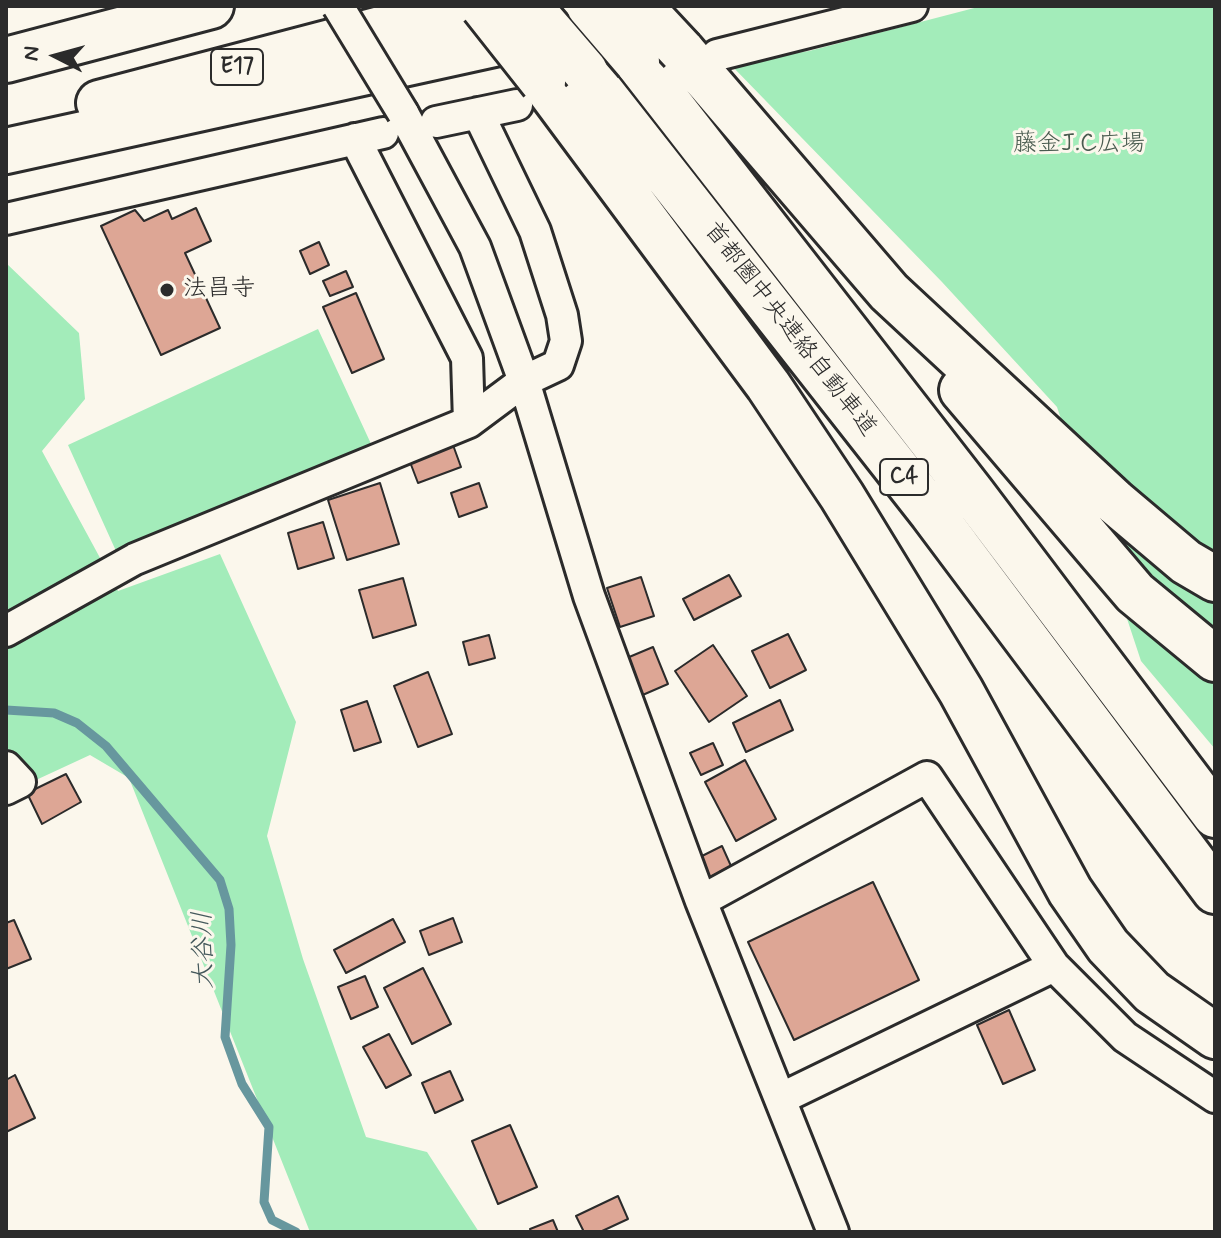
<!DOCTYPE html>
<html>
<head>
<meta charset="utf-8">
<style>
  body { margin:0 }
  #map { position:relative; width:1221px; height:1238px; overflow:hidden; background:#fbf7ec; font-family:Mynerve,sans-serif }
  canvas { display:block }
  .frame { position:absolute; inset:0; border:8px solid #2b2b2b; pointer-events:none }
  .north { position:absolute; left:16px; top:16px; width:80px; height:80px; -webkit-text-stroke:6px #fbf7ec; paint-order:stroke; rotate:276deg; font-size:22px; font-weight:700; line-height:32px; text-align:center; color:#2b2b2b }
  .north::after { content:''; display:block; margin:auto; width:28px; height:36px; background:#2b2b2b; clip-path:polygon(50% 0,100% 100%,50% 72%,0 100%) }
</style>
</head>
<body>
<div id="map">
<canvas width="1221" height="1238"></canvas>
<div class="frame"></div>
<div class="north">N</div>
</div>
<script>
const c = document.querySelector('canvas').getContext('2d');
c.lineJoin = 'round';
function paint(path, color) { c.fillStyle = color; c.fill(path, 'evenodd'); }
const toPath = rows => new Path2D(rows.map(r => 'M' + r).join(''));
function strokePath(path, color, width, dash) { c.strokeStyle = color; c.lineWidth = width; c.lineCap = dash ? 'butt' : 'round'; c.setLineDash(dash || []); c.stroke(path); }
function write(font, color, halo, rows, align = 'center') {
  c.font = font + ' Mynerve,"Klee One",sans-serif'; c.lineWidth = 6; c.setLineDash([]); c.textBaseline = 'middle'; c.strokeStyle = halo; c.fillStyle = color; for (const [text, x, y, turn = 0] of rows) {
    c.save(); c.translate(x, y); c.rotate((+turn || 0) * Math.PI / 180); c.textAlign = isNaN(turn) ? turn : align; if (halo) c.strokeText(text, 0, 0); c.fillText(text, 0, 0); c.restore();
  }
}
paint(toPath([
  [982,6,1215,6,1215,749,1141,661,1057,407,942,282,730,64,809,51],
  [6,263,79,333,85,399,42,451,118,591,220,554,296,722,267,836,303,959,366,1137,427,1152,479,1232,310,1232,129,778,90,755,36,780,6,750],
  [318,329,372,446,116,551,68,445]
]), '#a3ecba');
strokePath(toPath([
  [6,710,54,713,77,723,106,746,220,880,229,909,231,945,225,1037,242,1084,269,1127,264,1202,272,1220,296,1232]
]), '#67979e', 9);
const building = toPath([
  [196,208,211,241,185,253,220,328,161,355,101,226,135,210,144,221,168,210,172,219,196,208],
  [319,242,329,265,310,274,300,251,319,242],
  [346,271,353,287,330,296,323,281,346,271],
  [356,293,384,359,352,373,323,307,356,293],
  [453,445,461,467,418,483,410,462,453,445],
  [380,483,399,544,347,560,328,500,380,483],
  [479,483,487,507,459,517,451,493,479,483],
  [323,522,334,558,298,569,288,533,323,522],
  [729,575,741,596,694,620,683,599,729,575],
  [641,577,654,616,620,627,607,588,641,577],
  [403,578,416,625,373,638,359,590,403,578],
  [788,634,806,670,770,688,752,651,788,634],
  [489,635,495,658,469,665,463,642,489,635],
  [713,645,747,696,709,722,675,671,713,645],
  [653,647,668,684,638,697,622,660,653,647],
  [428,672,452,734,418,747,394,686,428,672],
  [780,700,793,730,746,752,733,723,780,700],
  [367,701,381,742,354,751,341,710,367,701],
  [713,743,723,765,701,775,690,753,713,743],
  [745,760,776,819,736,841,705,782,745,760],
  [66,774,81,802,42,824,27,793,66,774],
  [722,846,731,866,709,878,698,858,722,846],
  [873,882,919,980,794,1040,748,942,873,882],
  [453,918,462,942,429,955,420,931,453,918],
  [393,919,405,942,346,973,334,950,393,919],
  [14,920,31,959,6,969,6,923,14,920],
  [423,968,451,1024,412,1044,384,988,423,968],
  [365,976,378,1007,351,1019,338,987,365,976],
  [1009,1010,1035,1070,1003,1084,977,1025,1009,1010],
  [389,1034,411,1075,386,1088,363,1047,389,1034],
  [450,1071,463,1100,435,1113,422,1083,450,1071],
  [15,1075,35,1118,6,1132,6,1080,15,1075],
  [510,1125,537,1187,498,1204,472,1141,510,1125],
  [618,1196,628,1219,600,1232,584,1232,576,1216,618,1196],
  [553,1220,558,1232,531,1232,530,1229,553,1220]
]);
paint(building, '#dda695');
strokePath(building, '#2b2b2b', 2);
const minor = toPath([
  [717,55,912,6],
  [403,113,475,247,524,381,589,596,701,901,833,1232],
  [436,122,517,105],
  [355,139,467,358,469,422],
  [6,219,383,133],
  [6,631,135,559,469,422,524,381,558,365,566,341,562,315,535,231,478,113],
  [6,767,20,782,6,789],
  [701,901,927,777,1054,966],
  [782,1098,1054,966,1125,1037,1215,1097]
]);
const highway = toPath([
  [682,51,889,292,1115,502,1186,562,1215,579],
  [6,60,211,6],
  [637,62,972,493,1215,815],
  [585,71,932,513,1215,891],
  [543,82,768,385,842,496,961,691,1070,891,1108,946,1152,992,1215,1036],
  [99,103,468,6],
  [6,151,544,33],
  [962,390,1135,593,1215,659]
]);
strokePath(minor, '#2b2b2b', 36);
strokePath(highway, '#2b2b2b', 50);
strokePath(minor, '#fbf7ec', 30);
strokePath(highway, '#fbf7ec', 44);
const minorBridge = toPath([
  [338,6,403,113]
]);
const highwayBridge = toPath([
  [483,6,543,82],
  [529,6,585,71],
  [589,6,637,62],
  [640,6,682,51]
]);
strokePath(minorBridge, '#2b2b2b', 36, []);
strokePath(highwayBridge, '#2b2b2b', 50, []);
strokePath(minorBridge, '#fbf7ec', 30);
strokePath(highwayBridge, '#fbf7ec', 44);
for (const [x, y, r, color] of [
  [167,290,8,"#2b2b2b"]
]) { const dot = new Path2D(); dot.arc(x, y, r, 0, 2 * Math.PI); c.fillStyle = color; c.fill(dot); strokePath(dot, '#fbf7ec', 3); }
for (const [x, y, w] of [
  [237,67,52],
  [904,477,48]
]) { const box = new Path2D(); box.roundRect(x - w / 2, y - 18, w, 36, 6); c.fillStyle = '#fbf7ec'; c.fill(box); strokePath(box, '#2b2b2b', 2); }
write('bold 22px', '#2b2b2b', null, [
  ["E17",237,67],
  ["C4",904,477]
]);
write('24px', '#495b4f', '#fbf7ec', [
  ["藤金J.C広場",1079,145]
]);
write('24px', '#2b2b2b', '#fbf7ec', [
  ["法昌寺",183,290]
], 'left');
write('24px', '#2b2b2b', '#fbf7ec', [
  ["首都圏中央連絡自動車道",789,330,52]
]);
write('italic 26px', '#44585b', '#fbf7ec', [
  ["大谷川",205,950,-91]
]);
</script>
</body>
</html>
